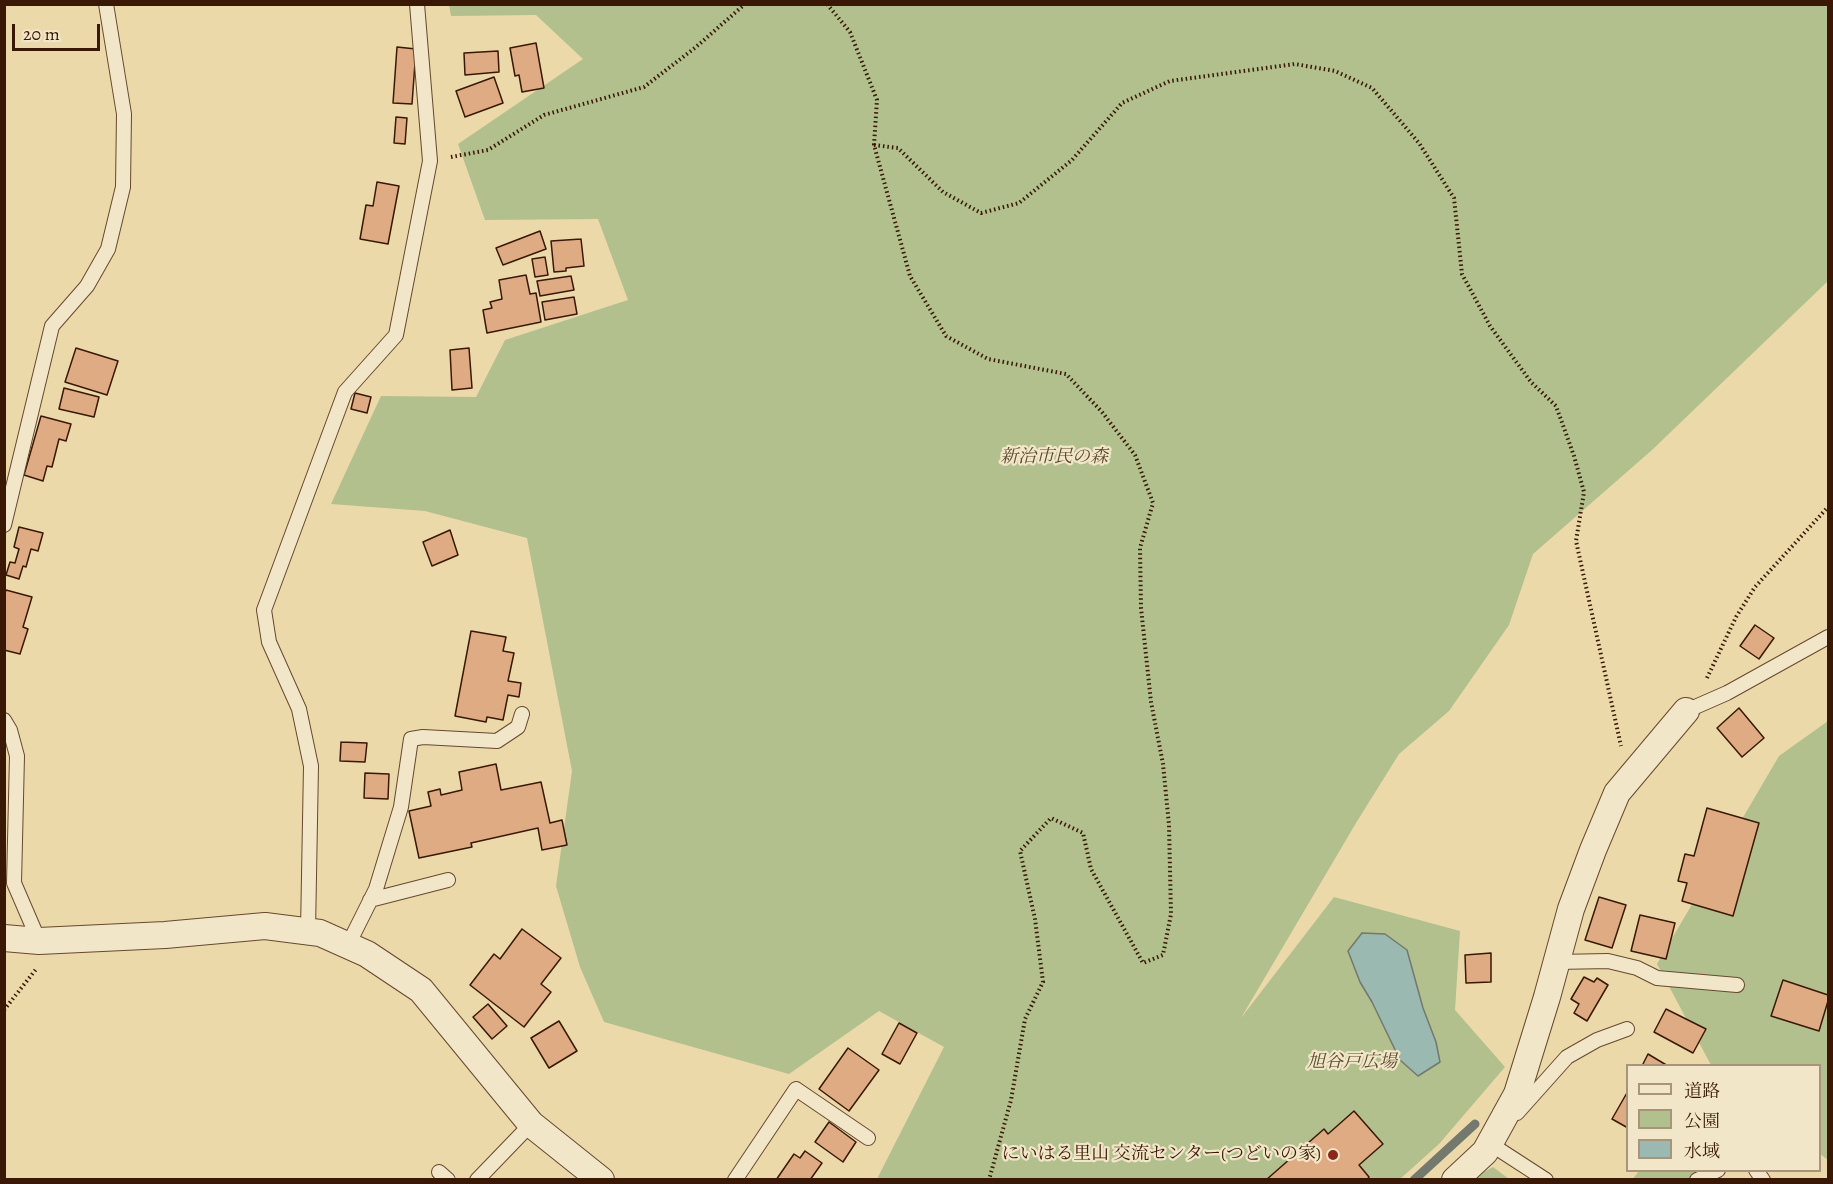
<!DOCTYPE html>
<html>
<head>
<meta charset="utf-8">
<style>
  body { margin:0 }
  #map { position:relative; width:1833px; height:1184px; overflow:hidden; background:#ebd9aa; font-family:Alegreya,"Noto Serif JP",serif }
  canvas { display:block }
  .frame { position:absolute; inset:0; border:6px solid #391905; pointer-events:none }
  .legend { position:absolute; left:1626px; top:1064px; width:195px; height:108px; box-sizing:border-box; background:#f2e6c8; border:2px solid #a8947a; margin:0; padding:8px 10px; list-style:none; font-size:18px; color:#391905 }
  .legend li { display:flex; align-items:center; gap:12px; height:30px }
  .legend b { width:30px; border:2px solid #a8947a }
  .scale { position:absolute; left:12px; top:24px; width:88px; height:27px; box-sizing:border-box; border:3px solid #391905; border-top:0; padding-left:8px; font-size:18px; line-height:21px; white-space:nowrap; color:#391905; -webkit-text-stroke:4px #f2e6c8; paint-order:stroke }
</style>
</head>
<body>
<div id="map">
<canvas width="1833" height="1184"></canvas>
<div class="frame"></div>
<ul class="legend">
<li><b style="height:8px;background:#f2e6c8"></b>道路</li>
<li><b style="height:16px;background:#b1c08d"></b>公園</li>
<li><b style="height:16px;background:#9ab9b1"></b>水域</li>
</ul>
<div class="scale">20 m</div>
</div>
<script>
const c = document.querySelector('canvas').getContext('2d');
c.lineJoin = 'round';
function paint(path, color) { c.fillStyle = color; c.fill(path, 'evenodd'); }
const toPath = rows => new Path2D(rows.map(r => 'M' + r).join(''));
function strokePath(path, color, width, dash) { c.strokeStyle = color; c.lineWidth = width; c.lineCap = dash ? 'butt' : 'round'; c.setLineDash(dash || []); c.stroke(path); }
function write(font, color, halo, rows, align = 'center') {
  c.font = font + ' Alegreya,"Noto Serif JP",serif'; c.lineWidth = 4.5; c.setLineDash([]); c.textBaseline = 'middle'; c.strokeStyle = halo; c.fillStyle = color; for (const [text, x, y, turn = 0] of rows) {
    c.save(); c.translate(x, y); c.rotate((+turn || 0) * Math.PI / 180); c.textAlign = isNaN(turn) ? turn : align; if (halo) c.strokeText(text, 0, 0); c.fillText(text, 0, 0); c.restore();
  }
}
paint(toPath([
  [449,5,1828,5,1828,281,1652,450,1533,554,1509,625,1449,711,1399,754,1356,823,1241,1018,1334,897,1460,931,1455,1010,1505,1067,1439,1144,1400,1179,877,1179,944,1047,879,1011,789,1074,604,1022,580,967,556,886,572,771,527,538,425,511,331,504,381,396,476,397,505,340,628,300,598,219,485,220,458,144,583,59,536,15,451,16],
  [1828,721,1828,1160,1820,1154,1820,1066,1711,1065,1657,964,1779,756],
  [1493,1167,1509,1179,1470,1180],
  [1639,1171,1711,1171,1708,1179,1632,1180]
]), '#b1c08d');
const water = toPath([
  [1362,933,1385,934,1407,950,1423,1008,1436,1042,1440,1062,1418,1076,1400,1060,1372,1002,1360,982,1348,951,1362,933]
]);
paint(water, '#9ab9b1');
strokePath(water, '#73796c', 1.5);
strokePath(toPath([
  [1414,1180,1475,1124]
]), '#73796c', 9);
const building = toPath([
  [536,43,544,88,522,92,519,75,515,76,510,48,536,43],
  [397,47,416,49,412,104,393,103,397,47],
  [498,51,499,72,465,75,464,53,498,51],
  [494,77,503,103,465,117,456,91,494,77],
  [396,117,407,118,405,144,394,143,396,117],
  [377,182,399,186,388,244,360,239,366,205,373,206,377,182],
  [540,231,546,249,503,265,496,248,540,231],
  [581,239,584,266,566,268,566,271,554,272,551,241,581,239],
  [545,257,548,275,535,277,532,259,545,257],
  [526,275,530,294,536,293,541,322,487,333,483,310,492,308,490,302,502,299,499,280,526,275],
  [571,276,574,290,540,296,537,281,571,276],
  [574,297,577,314,545,320,542,302,574,297],
  [76,348,118,361,107,395,65,382,76,348],
  [469,348,472,388,452,390,450,350,469,348],
  [64,388,99,397,94,417,59,409,64,388],
  [355,393,371,397,367,413,351,409,355,393],
  [41,416,71,424,66,441,59,439,52,467,47,466,43,481,24,475,41,416],
  [19,527,43,533,38,551,31,549,26,567,23,566,19,579,6,575,10,562,15,563,19,549,14,547,19,527],
  [450,530,458,555,432,566,423,542,450,530],
  [6,590,32,597,23,627,28,629,20,654,4,650,4,596,6,590],
  [1755,625,1774,638,1759,659,1740,646,1755,625],
  [471,631,506,637,503,651,514,653,508,681,521,683,519,697,508,695,503,720,487,717,486,722,455,716,471,631],
  [1739,708,1764,738,1742,757,1717,728,1739,708],
  [341,742,367,743,365,762,340,761,341,742],
  [496,764,501,790,541,782,550,823,562,820,567,845,542,850,538,828,471,843,472,847,419,858,409,811,431,806,428,792,440,789,441,795,462,790,459,772,496,764],
  [365,773,389,774,388,799,364,798,365,773],
  [1707,808,1759,823,1733,916,1682,901,1687,883,1678,881,1685,854,1694,856,1707,808],
  [1599,897,1626,905,1612,948,1585,940,1599,897],
  [1640,915,1675,923,1666,959,1631,951,1640,915],
  [522,929,561,958,541,984,551,992,524,1027,470,985,494,954,500,959,522,929],
  [1491,953,1491,982,1466,983,1465,955,1491,953],
  [1584,977,1594,982,1597,978,1608,985,1587,1021,1574,1013,1579,1004,1571,999,1584,977],
  [1783,980,1828,995,1828,1001,1819,1031,1771,1016,1783,980],
  [488,1004,507,1026,492,1039,473,1017,488,1004],
  [1666,1009,1706,1029,1693,1053,1654,1032,1666,1009],
  [559,1021,577,1051,549,1068,531,1038,559,1021],
  [899,1023,917,1033,900,1064,882,1054,899,1023],
  [848,1048,879,1070,849,1111,819,1089,848,1048],
  [1648,1054,1668,1066,1642,1066,1648,1054],
  [1628,1091,1628,1128,1612,1119,1628,1091],
  [1354,1111,1383,1144,1359,1165,1369,1177,1367,1180,1266,1180,1324,1129,1328,1134,1354,1111],
  [829,1122,856,1142,843,1162,815,1142,829,1122],
  [805,1151,822,1163,810,1180,776,1180,794,1154,800,1158,805,1151]
]);
paint(building, '#deab82');
strokePath(building, '#391905', 1.5);
const lane = toPath([
  [4,525,52,326,87,286,108,249,123,187,124,114,106,4],
  [1686,711,1727,693,1828,637],
  [4,720,10,730,17,756,14,883,39,941],
  [370,900,448,880],
  [308,931,311,766,299,709,269,642,264,610,345,392,396,335,430,161,417,4],
  [348,945,376,889,401,807,411,739,423,737,497,741,518,727,522,714],
  [1556,962,1608,961,1637,968,1657,978,1737,985],
  [1517,1113,1567,1057,1597,1040,1627,1029],
  [1489,1143,1546,1180],
  [1756,1170,1763,1180],
  [439,1172,448,1180],
  [477,1180,531,1124],
  [735,1180,796,1089,868,1138],
  [1697,1180,1718,1170]
]);
const street = toPath([
  [4,938,39,941,165,935,265,926,320,933,367,954,421,990,531,1124,601,1180],
  [1455,1180,1485,1152,1517,1094,1547,997,1571,909,1593,850,1617,793,1686,711]
]);
strokePath(lane, '#66492e', 16);
strokePath(street, '#66492e', 28);
strokePath(toPath([
  [827,4,850,32,877,100,874,145,910,276,946,336,988,359,1066,374,1102,412,1135,455,1153,503,1140,548,1141,608,1151,702,1163,764,1169,825,1171,914,1163,955,1143,963,1091,869,1083,833,1051,818,1020,851,1035,919,1043,982,1025,1019,1011,1100,989,1180],
  [874,145,898,148,943,192,981,213,1019,203,1072,160,1122,103,1170,81,1295,64,1335,71,1372,88,1419,143,1454,198,1462,274,1490,326,1531,382,1556,406,1574,456,1584,492,1576,541,1621,746],
  [451,157,488,150,544,115,644,87,696,47,745,4],
  [1707,678,1736,617,1755,587,1828,507],
  [4,1010,37,968]
]), '#391905', 4, [1.5, 3]);
strokePath(lane, '#f2e6c8', 14);
strokePath(street, '#f2e6c8', 26);
for (const [x, y, r, color] of [
  [1333,1155,6,"#8f2418"]
]) { const dot = new Path2D(); dot.arc(x, y, r, 0, 2 * Math.PI); c.fillStyle = color; c.fill(dot); strokePath(dot, '#f2e6c8', 2); }
write('italic 18px', '#5d4b2e', '#f2e6c8', [
  ["新治市民の森",1054,458],
  ["旭谷戸広場",1352,1063]
]);
write('18px', '#391905', '#f2e6c8', [
  ["にいはる里山 交流センター(つどいの家)",1321,1155]
], 'right');
</script>
</body>
</html>
